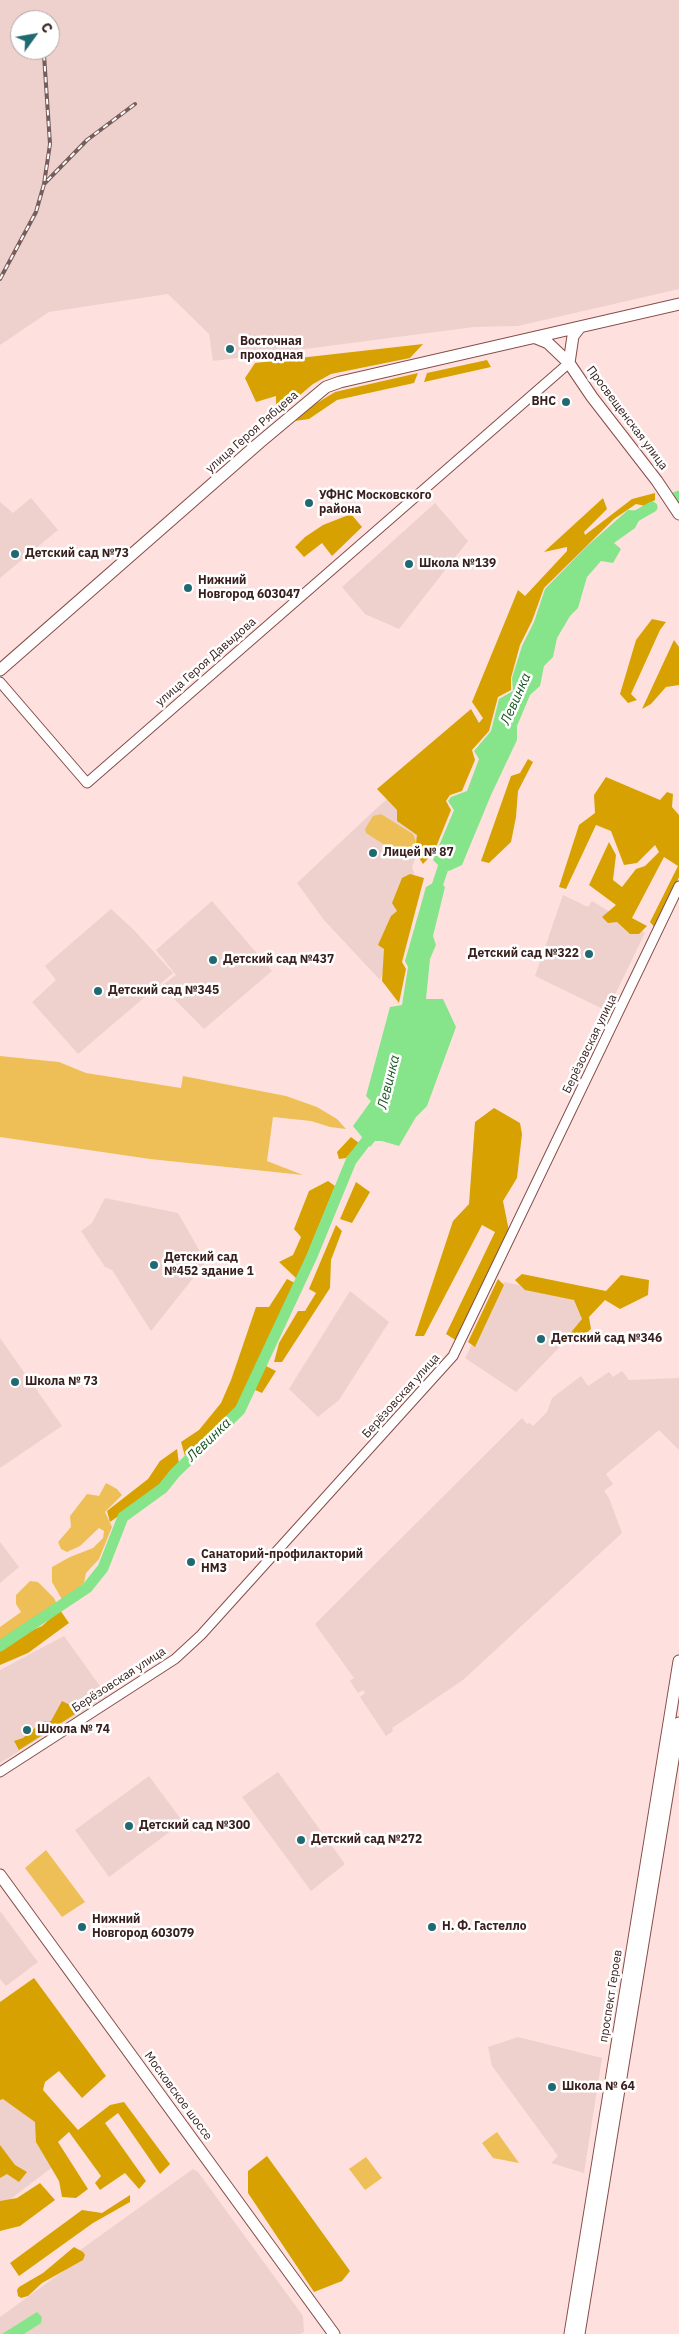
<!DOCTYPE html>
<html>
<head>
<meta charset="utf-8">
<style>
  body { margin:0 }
  #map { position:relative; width:679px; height:2334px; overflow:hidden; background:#fee1de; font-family:"IBM Plex Sans",sans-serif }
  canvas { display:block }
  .north { position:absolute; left:10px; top:10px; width:50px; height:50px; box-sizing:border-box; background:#fff; border:1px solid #b0a6a5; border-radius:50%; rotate:58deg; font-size:14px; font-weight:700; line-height:20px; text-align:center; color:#39201e }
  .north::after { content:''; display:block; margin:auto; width:18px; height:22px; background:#1f6a72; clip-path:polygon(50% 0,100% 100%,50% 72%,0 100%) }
</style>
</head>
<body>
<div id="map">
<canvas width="679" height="2334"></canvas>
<div class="north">С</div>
</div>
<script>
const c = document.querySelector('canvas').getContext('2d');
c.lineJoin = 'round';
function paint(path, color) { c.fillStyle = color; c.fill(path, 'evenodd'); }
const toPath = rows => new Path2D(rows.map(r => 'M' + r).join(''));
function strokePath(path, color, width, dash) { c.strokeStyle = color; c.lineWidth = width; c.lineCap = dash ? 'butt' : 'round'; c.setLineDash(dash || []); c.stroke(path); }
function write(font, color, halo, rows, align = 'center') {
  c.font = font + ' "IBM Plex Sans",sans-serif'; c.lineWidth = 5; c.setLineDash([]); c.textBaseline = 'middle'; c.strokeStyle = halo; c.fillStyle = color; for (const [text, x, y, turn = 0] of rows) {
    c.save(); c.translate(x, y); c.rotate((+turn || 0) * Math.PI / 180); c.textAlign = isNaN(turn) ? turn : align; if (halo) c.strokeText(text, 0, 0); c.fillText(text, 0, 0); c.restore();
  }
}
paint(toPath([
  [0,0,679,0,679,289,518,326,474,327,213,361,209,334,168,294,49,312,0,345],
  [20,20,50,20,50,50,20,50],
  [31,498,58,530,0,578,0,502,13,513],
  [435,503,468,541,399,629,365,614,342,587],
  [463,734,412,867,416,879,380,980,324,920,297,883,379,806],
  [563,895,588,907,592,901,645,933,607,1011,535,976],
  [212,901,272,971,204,1029,161,986,176,975,156,950],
  [111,909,133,929,173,973,78,1054,32,1002,56,980,45,966],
  [105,1198,178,1213,206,1262,151,1331,112,1270,105,1267,81,1231,92,1223],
  [504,1282,578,1297,587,1319,516,1392,465,1358],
  [350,1291,389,1322,339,1400,318,1417,289,1389],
  [0,1338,62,1426,0,1468],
  [622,1371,629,1380,679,1378,679,1450,659,1430,606,1474,613,1484,604,1491,609,1498,622,1533,463,1680,392,1728,393,1731,386,1736,360,1697,365,1693,363,1690,358,1693,350,1681,354,1678,315,1624,522,1418,527,1424,530,1423,533,1426,547,1412,552,1398,581,1376,588,1386,609,1372,613,1377],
  [0,1542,19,1567,0,1583],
  [64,1636,107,1696,0,1763,0,1670],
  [278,1772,345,1864,311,1891,242,1797],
  [149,1776,183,1822,109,1877,75,1830],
  [0,1911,38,1962,6,1986,0,1979],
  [518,2037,602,2058,584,2173,551,2163,558,2156,492,2066,488,2047],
  [0,2083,67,2156,0,2207],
  [193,2169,198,2172,303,2316,304,2332,300,2334,0,2334,0,2317,80,2259,76,2253]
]), '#eed0cc');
paint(toPath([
  [381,814,413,834,416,842,409,854,402,856,366,833,365,829,373,816],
  [0,1056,59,1062,86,1073,181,1088,183,1076,286,1096,317,1107,337,1119,346,1129,330,1127,311,1121,273,1117,267,1161,303,1175,150,1159,0,1137],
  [106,1483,117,1489,122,1495,105,1512,112,1527,99,1559,86,1573,84,1583,75,1593,63,1601,52,1582,52,1567,70,1557,93,1548,103,1538,104,1531,99,1528,80,1546,67,1552,61,1549,58,1542,71,1527,70,1516,87,1494,99,1496],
  [30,1581,38,1582,54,1598,57,1604,0,1642,0,1627,21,1612,16,1604,16,1595],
  [46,1850,85,1902,62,1917,25,1868],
  [497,2132,519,2163,493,2158,482,2143],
  [366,2157,382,2178,365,2190,349,2169]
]), '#eebf56');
paint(toPath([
  [423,344,410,358,331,374,313,384,280,412,276,411,276,396,256,402,245,378,255,363],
  [487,360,491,367,424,382,427,373],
  [418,373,414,383,337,400,309,419,295,421,312,406,335,392],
  [655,493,655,500,645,506,636,504,614,519,544,588,532,621,520,645,511,678,511,690,498,697,489,731,472,750,475,760,462,791,450,795,446,801,451,810,434,852,423,864,415,852,417,835,397,821,397,810,377,789,471,709,479,723,483,718,472,702,518,590,525,596,567,551,567,547,544,552,603,498,607,509,584,532,585,535,632,499],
  [351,514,362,527,332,556,322,543,304,557,295,547,305,537,323,525],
  [652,619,666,622,660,630,631,694,637,700,628,703,620,694,636,640],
  [674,640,679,647,679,685,666,687,651,704,642,709],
  [528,759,533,762,518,791,516,817,511,842,489,863,481,861,511,776,520,773],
  [606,777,660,800,667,792,673,794,672,807,679,815,679,877,656,929,650,922,678,866,664,857,632,918,647,926,639,934,630,934,617,922,608,923,602,917,616,905,589,885,609,842,616,855,613,880,622,887,636,869,645,866,659,852,655,845,637,863,624,865,611,831,596,825,566,889,559,887,579,825,595,813,594,795],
  [410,874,424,878,402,962,406,969,399,1003,382,981,384,949,378,945,391,916,397,911,392,903,402,878],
  [494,1108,520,1123,522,1134,517,1178,503,1201,509,1231,457,1341,446,1334,495,1232,482,1225,424,1336,415,1336,453,1221,469,1204,475,1122],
  [351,1137,359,1143,346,1158,339,1159,337,1152],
  [328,1181,335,1186,297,1279,279,1262,293,1255,301,1237,294,1229,309,1191],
  [356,1182,370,1192,352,1223,340,1219],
  [336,1225,342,1231,331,1260,330,1288,282,1362,274,1362,279,1343,298,1311,305,1311,316,1293,309,1289],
  [522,1274,606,1291,621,1275,649,1280,648,1295,620,1309,605,1300,589,1317,591,1329,574,1344,564,1341,582,1319,574,1300,525,1290,515,1280],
  [287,1279,295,1283,238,1409,185,1456,181,1442,199,1430,221,1403,231,1380,256,1307,269,1307],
  [498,1279,504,1285,475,1347,468,1342],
  [266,1366,276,1371,262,1393,253,1389],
  [177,1449,179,1464,160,1487,110,1522,107,1511,148,1479,160,1461],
  [60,1610,69,1623,28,1653,0,1665,0,1649,10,1640,42,1626],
  [62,1701,72,1706,83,1702,86,1707,19,1750,14,1741,23,1738,43,1721,51,1721],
  [34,1978,106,2076,82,2098,59,2071,45,2082,43,2090,78,2130,110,2105,124,2102,170,2164,160,2174,118,2113,105,2123,146,2181,139,2189,125,2173,100,2190,95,2183,101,2176,69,2132,58,2142,88,2189,76,2198,62,2197,59,2181,36,2142,35,2122,3,2099,0,2100,0,2002],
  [0,2145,15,2165,27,2172,19,2182,7,2174,0,2178],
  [267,2156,350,2271,342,2281,314,2292,248,2193,248,2171],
  [40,2183,55,2200,20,2226,0,2231,0,2201,17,2198],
  [130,2195,130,2202,93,2223,19,2276,10,2263,82,2210,102,2213],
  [74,2247,83,2252,85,2255,83,2260,42,2283,28,2296,21,2298,18,2296,17,2290,19,2287,43,2273]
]), '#d7a201');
paint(toPath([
  [628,510,644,511,635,528,614,543,621,549,613,563,601,561,587,577,578,608,570,616,557,638,553,657,544,666,540,686,530,695,517,726,517,740,491,795,462,865,449,871,442,869,433,860,454,810,448,801,451,797,467,791,479,759,474,751,491,731,499,699,513,691,512,678,522,646,534,622,545,589,586,547],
  [438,880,445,887,433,936,436,945,430,959,426,999,443,999,456,1027,427,1106,416,1117,399,1146,382,1141,375,1141,370,1147,353,1126,371,1101,366,1096,390,1007,402,1005,408,967,405,961,426,887],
  [37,2312,42,2317,41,2323,24,2334,2,2334]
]), '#86e48a');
strokePath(toPath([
  [674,498,679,496],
  [631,519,652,507],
  [434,895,447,856],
  [0,1646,87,1588,103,1568,123,1517,163,1488,175,1473,240,1410,312,1256,351,1161,373,1132]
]), '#86e48a', 11);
const minor = toPath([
  [0,682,87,783,569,363],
  [0,1772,175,1659,201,1635,453,1356,679,886]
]);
const major = toPath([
  [536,338,548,343,569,363,592,397,657,481,679,514],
  [569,363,573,336,580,327],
  [0,670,259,443,326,387,340,382,679,304],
  [0,1875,334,2334],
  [570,2334,679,1661],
  [579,2334,679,1723]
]);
strokePath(minor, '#874d48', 11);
strokePath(major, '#874d48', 13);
strokePath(minor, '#fff', 9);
strokePath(major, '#fff', 11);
const rail = toPath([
  [44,55,50,144,44,184],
  [0,279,36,212,44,184,87,140,135,104]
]);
strokePath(rail, '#765c5a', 4);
strokePath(rail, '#fff', 2, [5.5]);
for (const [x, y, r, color] of [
  [230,349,5,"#1f6a72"],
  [566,402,5,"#1f6a72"],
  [309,503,5,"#1f6a72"],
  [15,554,5,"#1f6a72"],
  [409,564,5,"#1f6a72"],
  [188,588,5,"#1f6a72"],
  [373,853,5,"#1f6a72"],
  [589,954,5,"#1f6a72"],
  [213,960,5,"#1f6a72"],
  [98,991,5,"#1f6a72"],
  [154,1265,5,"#1f6a72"],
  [541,1339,5,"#1f6a72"],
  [15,1382,5,"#1f6a72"],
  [191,1562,5,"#1f6a72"],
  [27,1730,5,"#1f6a72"],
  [129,1826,5,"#1f6a72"],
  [301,1840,5,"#1f6a72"],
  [82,1927,5,"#1f6a72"],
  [432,1927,5,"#1f6a72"],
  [552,2087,5,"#1f6a72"]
]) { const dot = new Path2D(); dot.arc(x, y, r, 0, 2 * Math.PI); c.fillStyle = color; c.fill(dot); strokePath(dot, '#fff', 2); }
write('bold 12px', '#39201e', '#fff', [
  ["Восточная",240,342],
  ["проходная",240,356],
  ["ВНС",556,402,"right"],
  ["УФНС Московского",319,496],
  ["района",319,510],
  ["Детский сад №73",25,554],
  ["Школа №139",419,564],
  ["Нижний",198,581],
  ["Новгород 603047",198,595],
  ["Лицей № 87",383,853],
  ["Детский сад №322",579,954,"right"],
  ["Детский сад №437",223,960],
  ["Детский сад №345",108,991],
  ["Детский сад",164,1258],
  ["№452 здание 1",164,1272],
  ["Детский сад №346",551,1339],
  ["Школа № 73",25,1382],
  ["Санаторий-профилакторий",201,1555],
  ["НМЗ",201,1569],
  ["Школа № 74",37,1730],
  ["Детский сад №300",139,1826],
  ["Детский сад №272",311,1840],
  ["Нижний",92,1920],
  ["Новгород 603079",92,1934],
  ["Н. Ф. Гастелло",442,1927],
  ["Школа № 64",562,2087]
], 'left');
write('12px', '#39201e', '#fff', [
  ["Просвещенская улица",627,418,53],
  ["улица Героя Рябцева",252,432,-41],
  ["улица Героя Давыдова",206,662,-41],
  ["Берёзовская улица",590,1044,-64],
  ["Берёзовская улица",401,1396,-48],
  ["Берёзовская улица",119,1680,-33],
  ["проспект Героев",611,1996,-81],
  ["Московское шоссе",178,2096,54]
]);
write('italic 14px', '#15551d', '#fff', [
  ["Левинка",516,699,-66],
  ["Левинка",389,1082,-76],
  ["Левинка",209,1440,-44]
]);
</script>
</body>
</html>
